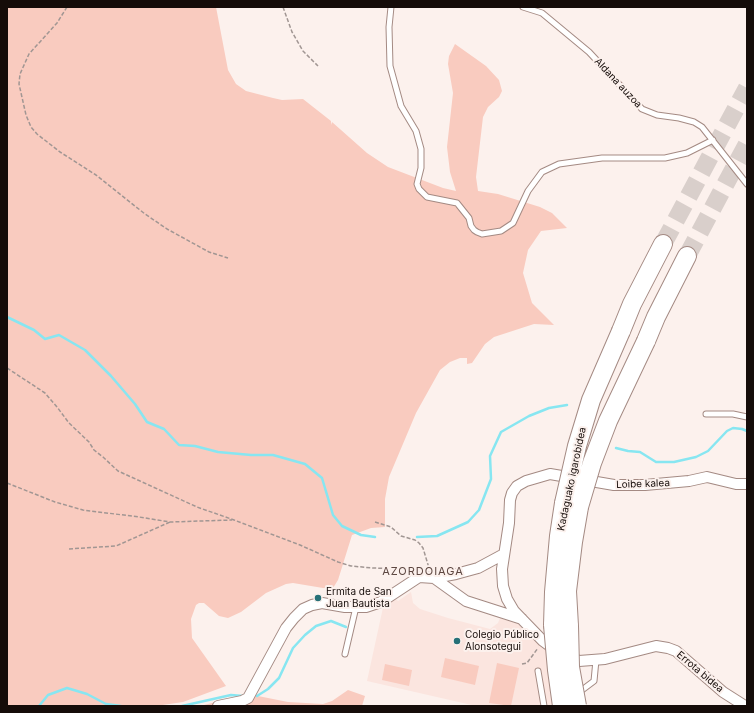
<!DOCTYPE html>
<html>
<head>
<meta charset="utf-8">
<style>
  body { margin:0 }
  #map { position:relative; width:754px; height:713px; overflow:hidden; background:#fcf1ed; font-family:Inter,sans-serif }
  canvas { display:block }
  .frame { position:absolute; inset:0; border:8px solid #150c09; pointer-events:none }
</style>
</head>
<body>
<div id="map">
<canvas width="754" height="713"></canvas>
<div class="frame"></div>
</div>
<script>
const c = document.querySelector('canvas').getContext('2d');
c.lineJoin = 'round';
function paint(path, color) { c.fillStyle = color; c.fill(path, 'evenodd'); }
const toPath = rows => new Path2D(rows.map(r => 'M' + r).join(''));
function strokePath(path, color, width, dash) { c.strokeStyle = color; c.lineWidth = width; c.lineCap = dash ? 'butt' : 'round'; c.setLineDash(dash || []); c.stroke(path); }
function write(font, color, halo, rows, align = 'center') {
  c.font = font + ' Inter,sans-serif'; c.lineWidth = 4; c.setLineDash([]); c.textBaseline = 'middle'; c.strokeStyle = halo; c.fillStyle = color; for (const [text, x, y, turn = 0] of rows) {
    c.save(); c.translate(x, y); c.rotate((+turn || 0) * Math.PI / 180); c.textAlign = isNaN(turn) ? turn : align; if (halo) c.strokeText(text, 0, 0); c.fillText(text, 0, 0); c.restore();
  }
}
paint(toPath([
  [411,592,413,603,420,609,448,618,490,629,498,623,500,618,524,626,548,652,555,706,476,706,367,681,384,603,395,598,398,601]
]), '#fbe5df');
paint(toPath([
  [7,7,216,7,228,70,236,84,246,91,273,98,282,100,303,99,331,121,331,125,332,122,367,153,388,167,443,188,456,191,450,172,447,147,453,93,448,64,449,56,455,44,486,66,499,80,502,91,499,97,488,107,483,117,476,177,478,191,498,194,540,207,552,213,567,228,541,231,528,250,523,273,532,303,554,325,534,324,494,337,485,344,472,363,467,364,467,358,460,358,450,362,440,370,416,413,389,477,385,499,385,527,371,528,352,535,338,580,333,588,323,588,293,583,286,584,266,593,241,612,228,618,219,616,204,603,199,603,196,605,191,619,192,638,226,686,183,702,156,706,7,706],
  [445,658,479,666,475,685,441,677],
  [497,663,519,668,511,706,489,703],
  [385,664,412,670,409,686,382,680],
  [348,690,365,696,362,706,200,706,248,694,288,702,323,704,332,701]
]), '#f9cbbf');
strokePath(toPath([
  [7,317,34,330,45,339,59,335,85,350,111,376,135,404,147,422,164,429,179,445,195,446,218,452,251,455,273,455,305,464,322,478,333,515,342,526,361,535,375,537],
  [616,448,628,451,640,452,656,462,674,462,696,457,708,451,727,431,733,428,742,429,747,431],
  [417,537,437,536,468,522,479,510,491,479,490,456,501,432,529,416,549,408,567,405],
  [257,696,268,689,279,678,293,648,305,635,316,626,331,621,346,627],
  [39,706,48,695,67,688,87,694,106,704,121,706],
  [182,706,231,695,243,696]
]), '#87e6f1', 2.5);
strokePath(toPath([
  [663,244,747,88],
  [687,256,747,144]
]), '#d9cfcb', 18, [18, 9]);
const service = toPath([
  [391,7,389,27,390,66,401,106,416,131,421,149,421,168,417,184,419,189,427,197,457,203,469,218,471,226,474,230,477,232,482,234,501,231,513,223,528,191,542,172,559,164,602,158,665,158,687,153,713,140],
  [523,7,542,13,589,52,642,109,657,115,679,118,694,122,702,127,747,184],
  [706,414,733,414,747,417],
  [345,654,356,607],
  [538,671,544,706],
  [578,693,594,681,596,660]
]);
const minor = toPath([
  [434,578,466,601,522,619],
  [218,706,242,701,248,698,286,628,294,618,303,609,312,605,322,603,345,607,366,607,381,602,419,577,434,578,456,574,478,568,504,554],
  [745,706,723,692,676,651,668,648,656,646,605,659,579,661,562,655,543,641,514,611,507,599,503,586,502,569,509,523,510,500,512,493,517,486,526,481,550,474,614,485,645,485,689,481,707,477,736,484,747,484]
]);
const motorway = toPath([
  [621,331,632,304,663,244],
  [646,341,656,317,687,256],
  [553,625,554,592,559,536,564,503],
  [569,626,567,591,573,542,579,507]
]);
strokePath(service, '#a48a83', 7);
strokePath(minor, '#a48a83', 12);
strokePath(motorway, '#a48a83', 20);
strokePath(toPath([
  [67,7,57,23,29,54,20,74,19,84,26,115,31,127,37,134,60,152,96,175,145,214,167,229,209,252,228,258],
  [283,7,292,32,303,51,318,66],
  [7,368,45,393,57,407,69,423,89,442,94,450,103,457,118,471,197,507,234,520,300,545,338,562,351,566,373,568,414,569],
  [7,483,55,502,83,510,139,517,170,522,232,520],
  [375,522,391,527,401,536,415,540,419,543,423,548,429,568],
  [69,549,116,546,170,522],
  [522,664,527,663,538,648]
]), '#a19693', 1.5, [4, 2]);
strokePath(service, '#fff', 5);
strokePath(minor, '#fff', 10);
strokePath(motorway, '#fff', 18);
const motorwayBridge = toPath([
  [564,503,577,446,591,400,621,331],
  [579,507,592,463,608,421,646,341],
  [553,625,557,670,562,706],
  [569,626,570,667,577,706]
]);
strokePath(motorwayBridge, '#a48a83', 20, []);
strokePath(motorwayBridge, '#fff', 18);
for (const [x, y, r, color] of [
  [318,598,4,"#267077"],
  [457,641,4,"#267077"]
]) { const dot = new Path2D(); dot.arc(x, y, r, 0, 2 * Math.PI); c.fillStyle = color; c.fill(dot); strokePath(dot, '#fcf1ed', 1.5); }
write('10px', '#150c09', '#fcf1ed', [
  ["Aldana auzoa",618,83,47],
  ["Kadaguako igarobidea",572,479,-78],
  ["Loibe kalea",643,484,-2],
  ["Errota bidea",700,672,40]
]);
write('10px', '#150c09', '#fcf1ed', [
  ["Ermita de San",326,592],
  ["Juan Bautista",326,604],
  ["Colegio Público",465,635],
  ["Alonsotegui",465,647]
], 'left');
c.letterSpacing = '1px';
write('11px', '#5d4741', '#fcf1ed', [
  ["AZORDOIAGA",423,572]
]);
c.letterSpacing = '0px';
</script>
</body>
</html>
